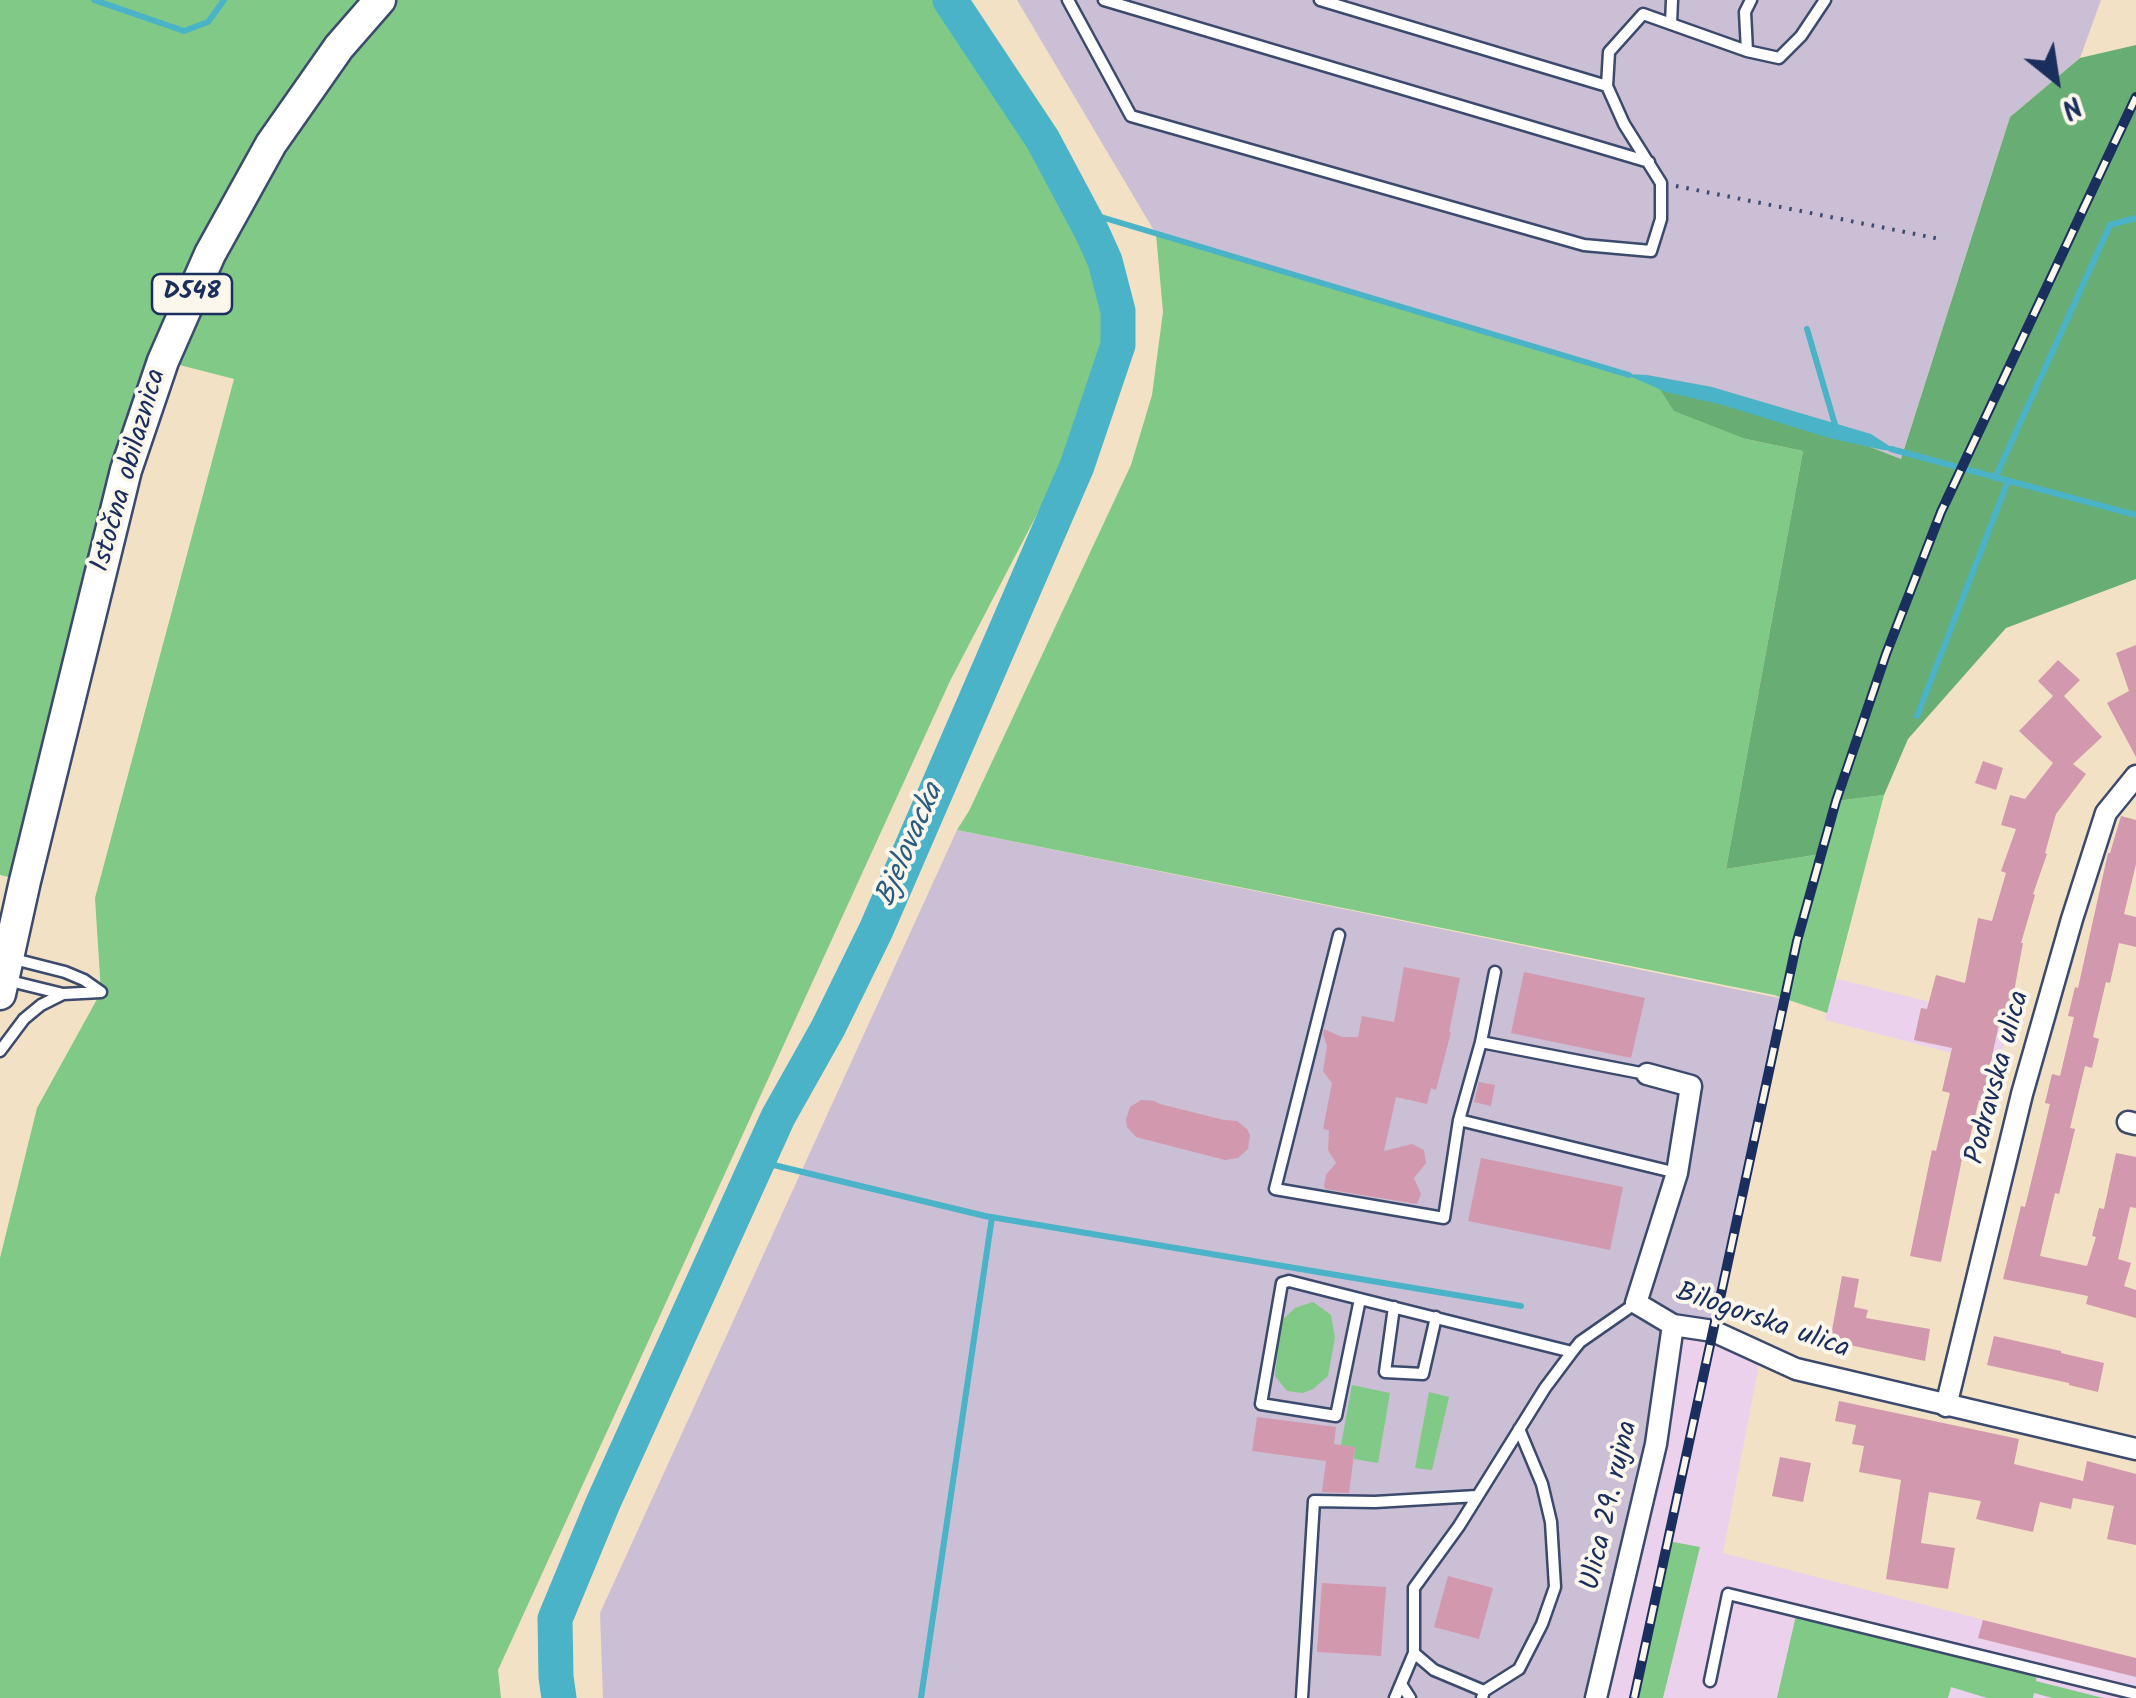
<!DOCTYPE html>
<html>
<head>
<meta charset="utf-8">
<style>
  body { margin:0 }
  #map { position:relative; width:2136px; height:1698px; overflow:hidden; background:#f3e1c5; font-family:Kalam,sans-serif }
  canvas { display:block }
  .north { position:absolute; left:2006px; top:30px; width:100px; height:100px; -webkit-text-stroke:8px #fbf7ec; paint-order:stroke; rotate:150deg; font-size:28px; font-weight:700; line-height:40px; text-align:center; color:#1b2f5e }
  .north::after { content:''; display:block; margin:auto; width:35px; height:45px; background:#1b2f5e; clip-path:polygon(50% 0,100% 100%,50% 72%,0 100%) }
</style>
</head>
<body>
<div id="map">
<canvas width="2136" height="1698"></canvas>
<div class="north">N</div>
</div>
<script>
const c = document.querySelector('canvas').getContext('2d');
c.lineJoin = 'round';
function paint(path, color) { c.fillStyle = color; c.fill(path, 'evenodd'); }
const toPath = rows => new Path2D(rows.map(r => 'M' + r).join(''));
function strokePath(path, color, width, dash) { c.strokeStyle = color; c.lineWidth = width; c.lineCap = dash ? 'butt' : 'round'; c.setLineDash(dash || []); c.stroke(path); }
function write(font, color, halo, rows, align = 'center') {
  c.font = font + ' Kalam,sans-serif'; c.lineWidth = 8; c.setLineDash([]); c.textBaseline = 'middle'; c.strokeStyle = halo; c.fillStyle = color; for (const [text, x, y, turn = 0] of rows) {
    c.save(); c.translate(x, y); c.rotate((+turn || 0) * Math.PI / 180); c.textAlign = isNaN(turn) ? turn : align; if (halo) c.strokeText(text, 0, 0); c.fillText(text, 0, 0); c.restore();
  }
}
paint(toPath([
  [1834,978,2011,1022,1998,1065,1825,1020],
  [1673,1325,1761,1353,1723,1553,2136,1659,2136,1698,1596,1698]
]), '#ebd1eb');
paint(toPath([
  [1017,0,2101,0,2080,58,2010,117,1901,459,1837,434,1656,383,1156,234],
  [957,830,1784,999,1713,1331,1674,1326,1596,1698,603,1698,600,1613]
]), '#cbbfd5');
paint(toPath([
  [0,0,950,0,1043,140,1105,261,1118,311,1118,345,1107,380,950,681,498,1670,501,1698,0,1698,0,1258,37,1108,101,992,95,898,234,379,168,362,25,881,0,875],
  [1156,234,1656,383,1746,439,1803,451,1726,869,1821,854,1836,801,1884,795,1827,1013,1774,995,957,830,969,811,1131,465,1152,395,1163,312],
  [1313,1302,1331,1315,1335,1338,1328,1376,1313,1389,1303,1393,1287,1391,1275,1376,1281,1321,1295,1308],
  [1352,1385,1390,1393,1378,1463,1354,1459,1355,1447,1341,1445],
  [1429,1392,1449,1397,1432,1470,1415,1468],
  [1668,1541,1700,1547,1663,1698,1633,1698],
  [1797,1611,2037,1670,2036,1681,2103,1698,2052,1698,2034,1693,2033,1698,1987,1698,1951,1687,1948,1698,1777,1698]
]), '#81c986');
paint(toPath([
  [2136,45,2136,579,2006,628,1908,739,1884,795,1836,801,1821,854,1726,869,1803,451,1746,439,1674,411,1656,383,1837,434,1901,459,2010,117,2080,58]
]), '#68ad73');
paint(toPath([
  [1625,374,1647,375,1712,387,1871,434,1897,451,1883,450,1829,438,1723,405,1666,392]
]), '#4ab3c8');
strokePath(toPath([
  [94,0,184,31,208,22,224,0],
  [1081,211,1629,375],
  [1807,329,1836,428],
  [1891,449,2136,515],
  [1995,478,2110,225,2136,218],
  [1917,716,2008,481],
  [757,1161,985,1216,1521,1306],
  [921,1698,992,1217]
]), '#4ab3c8', 6);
strokePath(toPath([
  [559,1698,556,1677,555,1619,603,1503,778,1117,828,1028,876,930,1077,466,1118,345,1118,311,1105,261,1092,232,1043,140,950,0]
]), '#4ab3c8', 35);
paint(toPath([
  [2136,645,2136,757,2107,703,2129,691,2116,653],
  [2058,660,2080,680,2064,696,2102,737,2073,764,2086,774,2056,814,2045,853,2047,854,2033,894,2035,895,2021,943,2023,943,2013,997,2017,998,2011,1021,2000,1018,1983,1101,1979,1100,1968,1145,1965,1144,1941,1262,1910,1256,1932,1150,1936,1151,1950,1093,1942,1091,1952,1048,1914,1040,1921,1008,1927,1009,1936,975,1965,983,1978,918,1992,921,2006,873,2001,871,2016,829,2001,825,2010,795,2025,799,2053,763,2019,731,2053,696,2038,681],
  [1983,761,2003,768,1996,790,1975,783],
  [2121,816,2136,820,2136,864,2124,914,2136,917,2136,947,2119,943,2110,983,2106,982,2093,1037,2099,1039,2092,1068,2085,1066,2070,1128,2075,1129,2068,1158,2059,1194,2055,1193,2040,1256,2087,1266,2096,1237,2092,1236,2099,1208,2104,1209,2116,1153,2136,1157,2136,1208,2130,1207,2118,1259,2131,1263,2124,1286,2136,1290,2136,1318,2086,1304,2088,1296,2003,1279,2021,1206,2025,1207,2037,1158,2050,1104,2045,1103,2052,1074,2060,1076,2074,1017,2068,1016,2075,987,2078,988,2108,853,2110,853],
  [1404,967,1460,978,1449,1032,1451,1032,1436,1090,1431,1088,1427,1104,1396,1097,1384,1151,1412,1144,1424,1150,1426,1163,1414,1178,1421,1194,1417,1204,1325,1189,1324,1185,1326,1175,1336,1163,1328,1150,1329,1130,1323,1129,1332,1083,1323,1071,1327,1046,1323,1034,1324,1029,1342,1037,1358,1037,1362,1016,1394,1022],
  [1524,972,1645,998,1631,1058,1511,1033],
  [1479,1082,1495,1085,1491,1106,1474,1102],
  [1141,1100,1154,1101,1160,1104,1224,1120,1237,1121,1247,1129,1250,1135,1248,1149,1238,1158,1225,1160,1136,1137,1127,1127,1126,1120,1130,1107],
  [1481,1158,1623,1187,1610,1250,1468,1221],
  [1842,1276,1859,1279,1854,1307,1868,1310,1866,1318,1930,1329,1925,1361,1830,1341],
  [1994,1336,2061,1351,2061,1353,2104,1363,2098,1392,2069,1385,2069,1383,1987,1365],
  [1839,1401,2019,1439,2014,1464,2083,1481,2087,1461,2136,1474,2136,1545,2107,1539,2114,1506,2073,1498,2071,1509,2040,1502,2033,1532,1976,1519,1981,1501,1929,1492,1921,1543,1955,1548,1948,1589,1886,1579,1901,1480,1859,1472,1864,1446,1852,1444,1856,1425,1835,1421],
  [1257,1417,1336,1427,1334,1444,1355,1447,1349,1493,1322,1492,1326,1461,1252,1451],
  [1780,1457,1811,1463,1803,1502,1772,1496],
  [1448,1576,1493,1588,1479,1639,1434,1627],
  [1322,1583,1386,1587,1381,1656,1317,1652],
  [1983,1620,2136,1658,2136,1677,1978,1638]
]), '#d298ad');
const lane = toPath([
  [1068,0,1131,116,1584,245,1651,251,1661,219,1661,183,1624,124,1607,86,1609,52,1643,14,1747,51],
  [1104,0,1649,162],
  [1320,0,1607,86],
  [1751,0,1745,12,1747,51,1779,58,1801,36,1825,0],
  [1671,24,1672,0],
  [1339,935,1275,1189,1444,1218,1459,1120,1677,1173],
  [10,958,65,972,84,980,101,992],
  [6,980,63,994,101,992],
  [1481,1042,1495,972],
  [0,1051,24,1019,41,1005,63,994],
  [1459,1120,1481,1042,1646,1074],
  [1360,1299,1336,1416,1261,1404,1282,1283,1289,1281,1360,1299,1572,1352],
  [1394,1307,1385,1372,1423,1374,1436,1317],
  [1414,1653,1434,1670,1484,1691],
  [1710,1681,1728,1594,2136,1694],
  [1401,1684,1410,1698],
  [1302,1698,1314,1501,1375,1502,1477,1496],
  [1395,1698,1414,1653,1414,1588,1459,1526,1545,1388,1572,1352,1580,1342,1636,1303],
  [1482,1698,1484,1691,1519,1669,1542,1624,1555,1587,1551,1522,1542,1484,1519,1429]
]);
const street = toPath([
  [1647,1074,1691,1086,1677,1173,1636,1303,1673,1325,1713,1331,1796,1369,2136,1449],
  [2128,1122,2136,1124],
  [1946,1406,2022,1094,2072,919,2106,813,2136,776],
  [1596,1698,1656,1444,1673,1325]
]);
const primary = toPath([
  [0,994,25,881,126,470,163,361,210,254,271,144,339,47,380,0]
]);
strokePath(lane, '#3b4a6d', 15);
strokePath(street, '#3b4a6d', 25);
strokePath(primary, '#3b4a6d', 35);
strokePath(toPath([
  [1676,186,1940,239]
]), '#3b4a6d', 4, [2.5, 8]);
strokePath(lane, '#fff', 10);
strokePath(street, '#fff', 20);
strokePath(primary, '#fff', 30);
const rail = toPath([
  [1634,1698,1797,941,1836,801,1886,654,1941,512,2136,97]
]);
strokePath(rail, '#1b2f5e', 10);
strokePath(rail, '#fbf7ec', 6, [19]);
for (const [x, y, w] of [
  [192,294,80]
]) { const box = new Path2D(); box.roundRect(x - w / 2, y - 20, w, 40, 8); c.fillStyle = '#fbf7ec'; c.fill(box); strokePath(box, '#1b2f5e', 2.5); }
write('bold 25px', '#1b2f5e', null, [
  ["D548",192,294]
]);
write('28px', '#1b2f5e', '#fbf7ec', [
  ["Istočna obilaznica",131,471,-74],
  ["Podravska ulica",2000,1078,-75],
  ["Bilogorska ulica",1762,1323,19],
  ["Ulica 29. rujna",1612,1506,-77]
]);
write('italic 30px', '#2b5d83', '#fbf7ec', [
  ["Bjelovacka",912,846,-67]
]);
</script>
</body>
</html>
